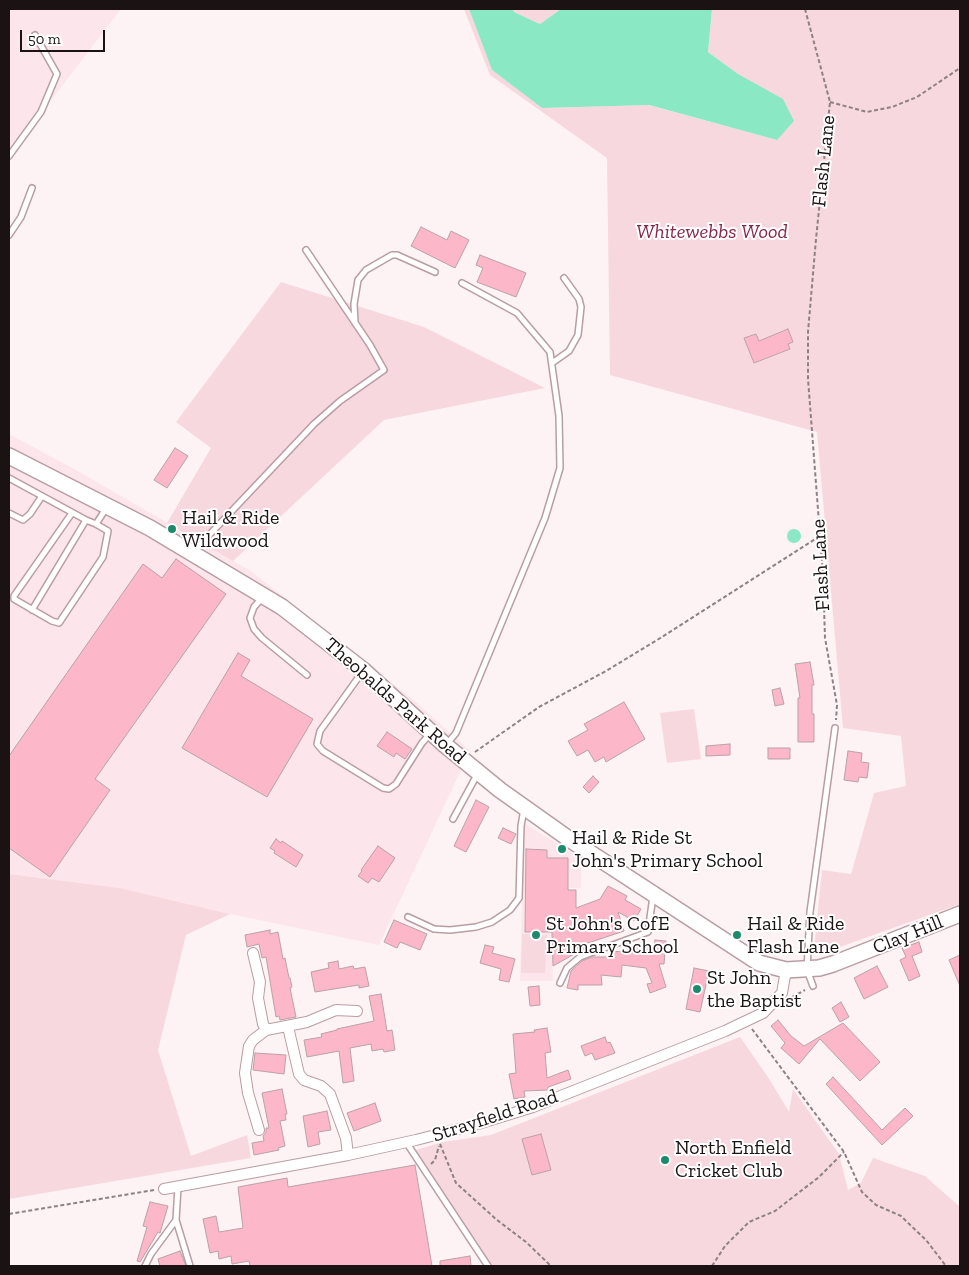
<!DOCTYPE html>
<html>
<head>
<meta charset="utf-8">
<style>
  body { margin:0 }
  #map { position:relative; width:969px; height:1275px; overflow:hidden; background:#fdf2f4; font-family:"Zilla Slab",serif }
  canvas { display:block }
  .frame { position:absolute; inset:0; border:10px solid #1b1214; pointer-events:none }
  .scale { position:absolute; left:20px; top:30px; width:85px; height:22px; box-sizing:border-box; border:2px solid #1b1214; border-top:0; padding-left:6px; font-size:15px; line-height:18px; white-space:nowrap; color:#1b1214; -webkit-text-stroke:4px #fff; paint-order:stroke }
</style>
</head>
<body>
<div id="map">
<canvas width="969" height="1275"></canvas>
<div class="frame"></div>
<div class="scale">50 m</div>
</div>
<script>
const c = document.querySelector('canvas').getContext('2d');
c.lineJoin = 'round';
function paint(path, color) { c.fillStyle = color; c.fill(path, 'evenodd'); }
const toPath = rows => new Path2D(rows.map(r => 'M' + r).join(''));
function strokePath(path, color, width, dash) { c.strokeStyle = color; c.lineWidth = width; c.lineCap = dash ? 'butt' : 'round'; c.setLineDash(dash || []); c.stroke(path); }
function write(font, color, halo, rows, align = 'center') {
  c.font = font + ' "Zilla Slab",serif'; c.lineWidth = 4; c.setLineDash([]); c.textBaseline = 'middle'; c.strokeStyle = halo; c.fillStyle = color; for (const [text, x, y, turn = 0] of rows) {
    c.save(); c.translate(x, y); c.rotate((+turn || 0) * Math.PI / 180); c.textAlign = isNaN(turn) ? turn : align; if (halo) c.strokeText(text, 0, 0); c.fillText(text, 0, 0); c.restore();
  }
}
paint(toPath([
  [9,9,121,9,9,155],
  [9,434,76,470,251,571,417,703,470,751,379,945,230,914,120,888,9,874],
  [524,823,582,859,581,888,551,888,553,981,520,981]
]), '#fde6eb');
paint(toPath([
  [464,9,469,9,492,70,542,108,648,105,777,140,738,74,708,52,712,9,960,9,960,904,826,952,814,948,822,870,851,874,874,793,906,786,901,736,843,728,817,432,610,375,607,158,490,75],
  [788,329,793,342,788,344,790,349,754,363,744,338,755,334,759,341],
  [511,9,561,9,540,24,516,13],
  [281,282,424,327,545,388,384,420,233,561,167,523,211,448,176,422],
  [694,709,701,759,667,763,660,713],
  [9,874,120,888,230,914,186,935,158,1050,191,1156,247,1135,251,1158,9,1199],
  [522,934,547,935,545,973,521,973],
  [740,1037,768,1077,789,1112,793,1089,839,1154,848,1190,861,1183,873,1158,925,1176,960,1207,960,1266,491,1266,454,1215,416,1150,443,1142,491,1135]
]), '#f8d8df');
paint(toPath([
  [469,9,511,9,516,13,540,24,561,9,712,9,708,52,738,74,783,99,794,121,777,140,649,105,542,108,492,70],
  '787 536a7 7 0 1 1 14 0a7 7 0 1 1-14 0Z'
]), '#8be8c5');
const building = toPath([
  [421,227,447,240,451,231,469,240,455,268,411,246,421,227],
  [480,255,526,273,516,297,477,282,483,268,476,265,480,255],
  [788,329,793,342,788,344,790,349,754,363,744,338,756,334,759,341,788,329],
  [175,448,188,456,167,488,154,480,175,448],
  [176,559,226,594,95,779,110,790,50,877,9,848,9,756,143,564,162,578,176,559],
  [238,653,250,660,241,676,313,719,267,797,182,748,238,653],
  [810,662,814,685,812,685,812,714,814,714,814,742,798,742,798,698,800,698,795,664,810,662],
  [780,688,784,704,775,706,772,690,780,688],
  [624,702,645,739,606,762,604,757,595,762,588,750,577,756,568,741,588,730,584,724,624,702],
  [387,732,412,749,405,759,396,753,394,757,377,746,387,732],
  [730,744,730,755,706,756,706,746,730,744],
  [768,748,790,748,790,759,768,759,768,748],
  [848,751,862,753,861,762,869,763,867,778,859,777,858,782,844,780,848,751],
  [593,776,599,782,589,793,583,787,593,776],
  [476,800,489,807,466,852,454,846,476,800],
  [503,828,516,834,511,844,498,838,503,828],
  [276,839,281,843,282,841,303,855,296,867,274,853,275,851,270,848,276,839],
  [378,846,395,858,379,882,372,878,368,883,358,876,362,871,361,870,378,846],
  [526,849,547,850,547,858,568,858,568,890,576,890,576,908,600,899,608,886,627,896,625,900,641,909,634,921,618,912,624,931,576,947,585,948,553,966,552,932,525,932,526,849],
  [394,920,427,934,420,950,400,942,397,948,384,942,394,920],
  [270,930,270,934,278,932,283,959,285,958,289,978,290,978,292,987,290,988,296,1017,280,1020,279,1016,276,1017,266,957,262,958,259,944,247,947,245,935,270,930],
  [655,940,666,941,664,964,659,964,666,987,650,993,647,984,652,983,646,968,622,965,621,977,601,975,602,985,578,985,578,990,567,988,571,971,582,961,592,957,611,957,612,951,633,953,633,945,654,947,655,940],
  [919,942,922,952,912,956,920,976,909,981,900,960,906,957,902,948,919,942],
  [485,945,494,947,492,953,515,959,509,982,499,980,501,969,480,963,485,945],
  [960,955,960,986,949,960,960,955],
  [338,961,339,969,353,966,354,969,365,967,369,986,359,988,359,985,315,992,311,972,329,968,328,963,338,961],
  [877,966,888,987,864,999,854,978,877,966],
  [694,968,709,971,700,1012,686,1009,694,968],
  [539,986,540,1005,530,1006,528,987,539,986],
  [381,994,387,1031,392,1030,395,1050,384,1052,383,1049,372,1051,371,1044,350,1048,354,1081,343,1083,339,1051,307,1057,304,1040,322,1037,321,1034,337,1030,337,1029,374,1021,369,996,381,994],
  [841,1002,849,1017,840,1022,832,1008,841,1002],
  [778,1020,791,1036,804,1046,843,1023,880,1062,860,1081,820,1039,799,1064,781,1048,785,1043,771,1026,778,1020],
  [547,1028,551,1052,545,1053,547,1078,568,1070,571,1079,548,1087,548,1090,524,1091,525,1097,514,1099,509,1074,516,1073,513,1034,535,1032,534,1030,547,1028],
  [605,1037,607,1043,610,1042,615,1053,595,1060,592,1053,585,1056,581,1046,605,1037],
  [255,1053,286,1055,284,1074,253,1070,255,1053],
  [833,1077,882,1130,905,1108,913,1116,882,1145,826,1084,833,1077],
  [282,1089,287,1114,285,1114,286,1120,280,1121,285,1146,278,1148,279,1150,254,1155,252,1143,264,1141,263,1136,266,1132,266,1128,269,1128,262,1093,282,1089],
  [375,1103,381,1121,354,1131,347,1113,375,1103],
  [327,1111,331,1130,318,1132,320,1144,308,1147,303,1116,327,1111],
  [541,1134,551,1170,532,1175,522,1139,541,1134],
  [415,1165,432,1266,250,1266,249,1261,232,1264,231,1256,219,1259,218,1251,210,1253,203,1219,216,1216,219,1232,243,1228,238,1187,287,1178,288,1187,415,1165],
  [150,1202,168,1206,160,1233,158,1232,140,1262,137,1261,147,1227,143,1226,150,1202],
  [180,1251,186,1266,160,1266,158,1259,180,1251],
  [470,1256,471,1266,440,1266,440,1261,470,1256]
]);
paint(building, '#fcb7c8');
strokePath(building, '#bba1a7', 1);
const lane = toPath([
  [9,156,41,112,57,74,35,35],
  [9,235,21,217,32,188],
  [355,323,354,304,358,280,366,270,392,255,397,255,435,272],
  [552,363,569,351,578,335,581,307,579,299,564,278],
  [9,478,86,520,96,524,107,507],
  [9,513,23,520,30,514,42,496],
  [72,513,14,596,14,599,52,621,59,623,103,557,108,531,96,524],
  [194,551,314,424,340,401,384,370,370,345,306,250],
  [262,598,254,607,250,618,254,629,262,638,307,675],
  [32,610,86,520],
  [363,671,320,731,317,744,323,751,383,788,389,789,396,784,422,743,430,734],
  [446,745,456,733,545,518,560,468,559,416,550,352,517,313,462,283],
  [453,819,478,773],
  [408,917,434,929,450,930,476,927,492,922,510,910,519,898,521,826,524,809],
  [560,983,567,968,580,957,648,932,653,896],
  [813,986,807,970,810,912,835,728],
  [406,1142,488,1266],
  [178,1187,176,1220,190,1266],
  [145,1266,151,1254,176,1220]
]);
const street = toPath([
  [253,953,260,982,258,998,263,1024,266,1030,307,1022,336,1010,357,1011],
  [288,1027,299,1074,304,1080,321,1086,330,1094,346,1138,348,1155],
  [259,1130,248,1093,245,1073,249,1046,253,1040,266,1030],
  [164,1189,348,1155,416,1140,478,1124,533,1107,725,1031,763,1013,782,993,786,970]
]);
const secondary = toPath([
  [9,456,150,528,282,607,363,670,445,745,500,790,569,839,759,963,786,970,819,968,833,964,960,914]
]);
strokePath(lane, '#b89ea4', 8);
strokePath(street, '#b89ea4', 12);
strokePath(secondary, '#b89ea4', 18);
strokePath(toPath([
  [805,9,830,102,816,239,808,332,808,379,823,575,825,638,837,705,836,720],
  [830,102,867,112,892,107,917,97,960,68],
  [475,752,539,707,606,671,662,637,820,536],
  [792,997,805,990],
  [752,1029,844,1152,862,1192,876,1205,901,1216,926,1240,946,1266],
  [440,1144,456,1183,497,1220,526,1242,551,1266],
  [431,1164,435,1160,439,1146],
  [9,1214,154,1190],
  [712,1266,725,1246,749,1222,775,1211,819,1177,844,1152]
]), '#8c8284', 2, [4, 2.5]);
strokePath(lane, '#fff', 5);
strokePath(street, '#fff', 10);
strokePath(secondary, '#fff', 15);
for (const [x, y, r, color] of [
  [172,529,5,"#1d8b6b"],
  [562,849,5,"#1d8b6b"],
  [536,935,5,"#1d8b6b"],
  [737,935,5,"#1d8b6b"],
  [697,989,5,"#1d8b6b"],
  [665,1160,5,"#1d8b6b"]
]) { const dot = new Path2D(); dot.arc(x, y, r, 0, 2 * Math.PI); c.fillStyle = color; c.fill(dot); strokePath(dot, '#fff', 2); }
write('20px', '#1b1214', '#fff', [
  ["Flash Lane",824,161,-84],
  ["Flash Lane",821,565,-93],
  ["Theobalds Park Road",395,701,41],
  ["Clay Hill",908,935,-22],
  ["Strayfield Road",495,1116,-18]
]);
write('italic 20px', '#862749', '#fff', [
  ["Whitewebbs Wood",712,232]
]);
write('20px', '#1b1214', '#fff', [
  ["Hail & Ride",182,518],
  ["Wildwood",182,541],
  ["Hail & Ride St",572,838],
  ["John's Primary School",572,861],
  ["St John's CofE",546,924],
  ["Primary School",546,947],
  ["Hail & Ride",747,924],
  ["Flash Lane",747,947],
  ["St John",707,978],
  ["the Baptist",707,1001],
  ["North Enfield",675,1148],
  ["Cricket Club",675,1171]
], 'left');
</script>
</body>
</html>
